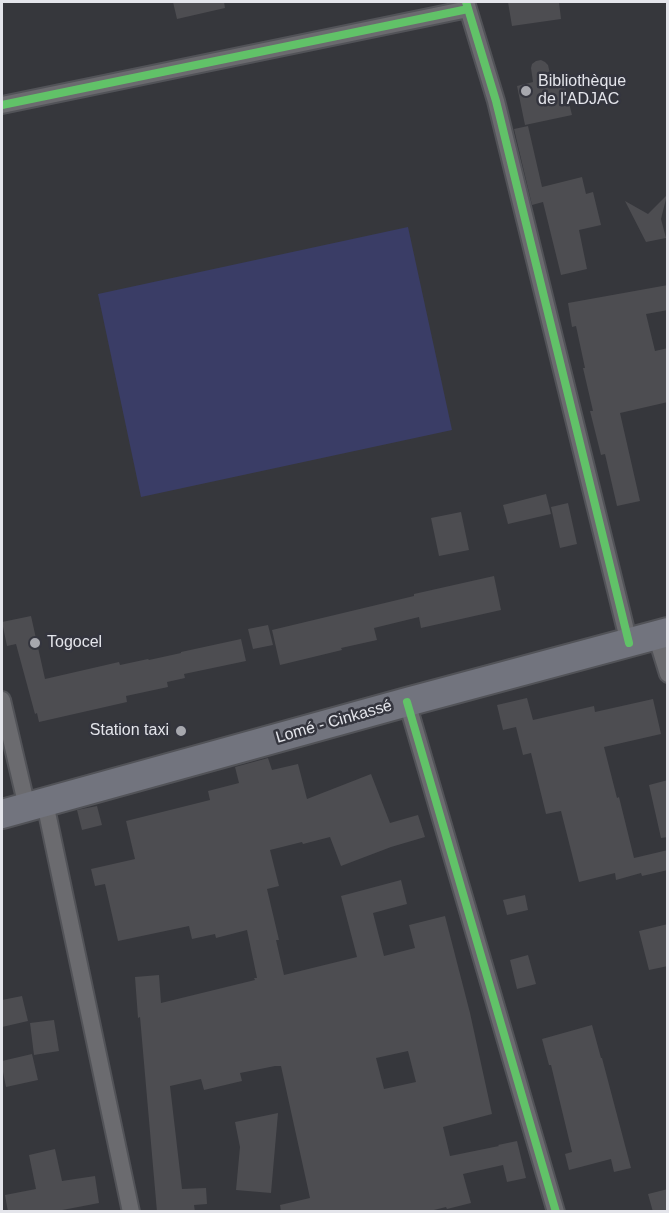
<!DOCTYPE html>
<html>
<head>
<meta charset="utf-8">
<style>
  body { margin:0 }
  #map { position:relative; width:669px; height:1213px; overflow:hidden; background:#36373c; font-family:Helvetica,sans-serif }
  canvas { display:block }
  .frame { position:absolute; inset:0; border:3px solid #e4e5eb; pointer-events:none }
</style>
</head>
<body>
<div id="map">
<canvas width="669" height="1213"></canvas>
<div class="frame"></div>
</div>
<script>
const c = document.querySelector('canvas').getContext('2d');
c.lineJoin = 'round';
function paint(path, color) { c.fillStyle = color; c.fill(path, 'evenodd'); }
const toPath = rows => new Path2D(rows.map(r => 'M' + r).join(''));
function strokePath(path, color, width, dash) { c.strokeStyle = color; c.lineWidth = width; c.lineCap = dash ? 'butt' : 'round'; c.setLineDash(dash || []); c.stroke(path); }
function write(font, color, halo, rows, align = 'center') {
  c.font = font + ' Helvetica,sans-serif'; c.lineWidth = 5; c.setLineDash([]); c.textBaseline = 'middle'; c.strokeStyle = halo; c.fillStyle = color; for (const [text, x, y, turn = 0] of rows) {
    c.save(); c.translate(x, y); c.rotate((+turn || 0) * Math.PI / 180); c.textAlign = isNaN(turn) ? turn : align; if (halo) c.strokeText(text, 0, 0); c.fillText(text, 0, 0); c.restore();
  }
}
paint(toPath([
  [408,227,452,430,141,497,98,294]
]), '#3a3d66');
paint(toPath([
  [173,2,224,2,225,8,177,19],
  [508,2,559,2,561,19,512,26],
  [541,60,545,62,548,65,551,78,562,75,572,115,525,125,517,86,533,82,531,68,532,64,536,61],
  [528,126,542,187,582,177,586,194,593,192,601,225,579,230,587,269,561,275,543,202,532,205,514,129],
  [667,195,661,219,666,238,646,242,625,201,648,214],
  [668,285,668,310,646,314,655,351,668,348,668,402,620,413,640,501,617,506,605,454,601,455,590,411,593,411,583,368,585,368,576,326,572,327,568,303],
  [546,494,551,514,508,524,503,505],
  [568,503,577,544,560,548,551,507],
  [461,512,469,550,439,556,431,518],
  [494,576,501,610,421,628,419,617,374,628,377,640,341,648,342,650,280,665,272,630,414,596,414,594],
  [31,616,45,679,119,662,120,665,148,659,149,660,181,653,181,652,241,639,246,661,184,674,185,678,167,682,168,687,126,696,127,702,39,722,37,713,35,714,16,644,7,646,2,622],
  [268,625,273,645,253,649,248,629],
  [527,698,533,720,594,706,595,712,653,699,661,734,604,747,617,798,619,797,634,858,668,850,668,870,642,876,641,873,616,880,615,873,579,882,561,811,546,814,531,753,523,755,516,727,503,730,497,705],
  [268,758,272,770,298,764,307,799,371,774,390,823,418,815,425,837,391,847,341,866,330,837,303,844,302,842,270,850,279,886,267,889,279,940,276,940,284,975,357,957,341,896,401,880,407,904,373,913,384,956,415,948,409,925,445,916,470,1013,492,1114,443,1127,450,1156,499,1146,498,1145,517,1141,526,1178,507,1182,503,1165,463,1174,471,1203,447,1209,446,1207,426,1212,281,1212,280,1205,310,1198,281,1066,275,1066,240,1073,242,1081,204,1090,201,1079,170,1086,182,1189,206,1188,207,1204,194,1205,195,1212,157,1212,140,1017,138,1018,135,977,159,975,161,1003,255,980,254,978,257,978,247,930,216,938,215,934,192,939,189,926,118,941,105,884,95,886,91,869,135,859,126,821,210,800,208,791,239,783,235,767],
  [408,1051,416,1082,384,1089,376,1058],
  [668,780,668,837,661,838,649,785],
  [97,806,102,825,82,830,77,810],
  [525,895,528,910,507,915,503,900],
  [668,924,668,966,649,970,639,931],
  [528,955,536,984,517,989,510,960],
  [22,996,28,1021,2,1027,2,1000],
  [54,1020,59,1051,34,1055,30,1023],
  [592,1025,601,1058,602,1058,631,1168,614,1172,611,1159,569,1170,565,1154,572,1152,551,1065,549,1065,542,1039],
  [32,1054,38,1080,6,1087,2,1067,2,1061],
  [278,1113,271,1193,236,1190,240,1147,235,1122],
  [55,1149,62,1181,95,1176,99,1203,52,1212,8,1212,5,1195,36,1189,29,1155],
  [668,1189,668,1212,653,1212,648,1194]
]), '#4d4d51');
const minor = toPath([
  [466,2,496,101,629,643],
  [2,105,468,9],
  [656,635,668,674],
  [2,700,27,807],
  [407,702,556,1212],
  [45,803,131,1212]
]);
const trunk = toPath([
  [2,814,407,702,668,632]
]);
strokePath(minor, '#525358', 20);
strokePath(trunk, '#525358', 32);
strokePath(minor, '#6b6b6f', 16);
strokePath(trunk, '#72747e', 28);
strokePath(toPath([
  [466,2,496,101,629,643],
  [2,105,468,9],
  [407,702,556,1212]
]), '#61c268', 8);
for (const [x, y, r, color] of [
  [526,91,6,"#a7a8ae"],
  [35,643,6,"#a7a8ae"],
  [181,731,6,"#a7a8ae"]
]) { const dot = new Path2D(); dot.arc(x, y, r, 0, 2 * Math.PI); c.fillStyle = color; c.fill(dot); strokePath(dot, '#34353e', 2); }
write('16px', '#e4e5eb', '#34353e', [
  ["Bibliothèque",538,82],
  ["de l'ADJAC",538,100],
  ["Togocel",47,643],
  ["Station taxi",169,731,"right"]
], 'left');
write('16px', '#e4e5eb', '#34353e', [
  ["Lomé - Cinkassé",334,722,-16]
]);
</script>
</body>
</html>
